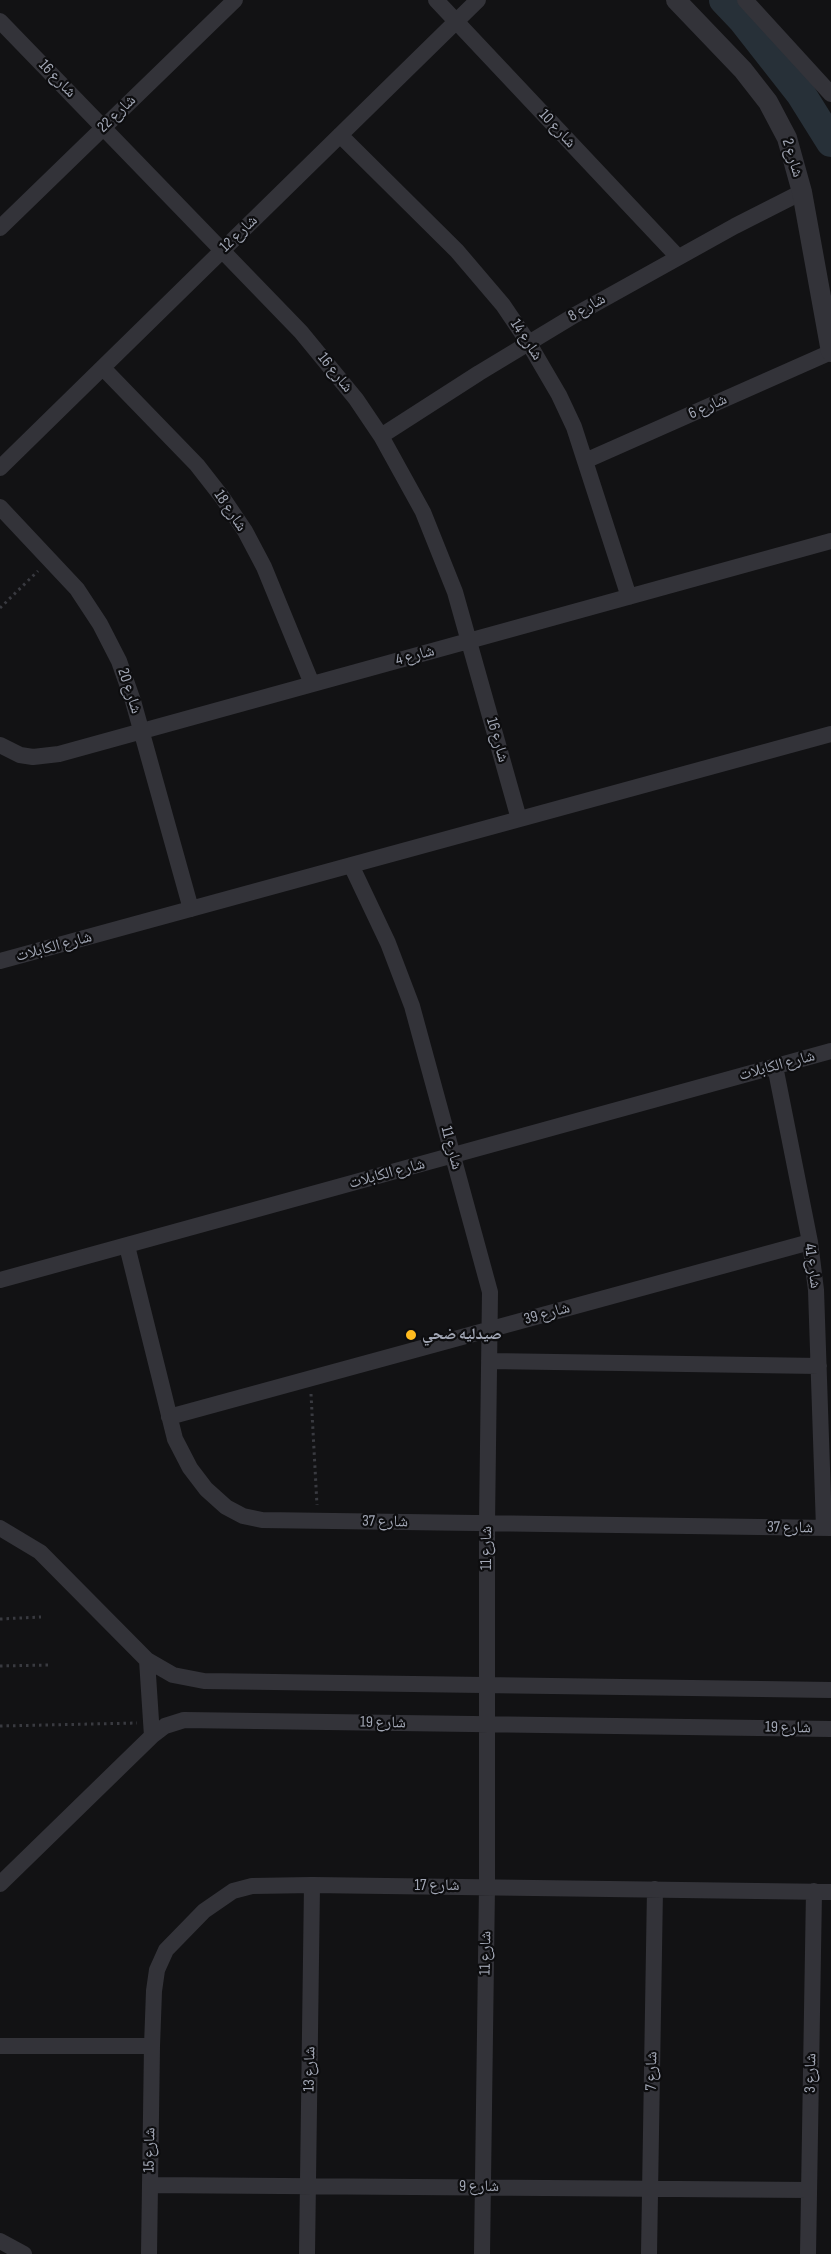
<!DOCTYPE html>
<html>
<head>
<meta charset="utf-8">
<style>
  body { margin:0 }
  canvas { display:block; background:#121214 }
</style>
</head>
<body>
<canvas width="831" height="2254"></canvas>
<script>
const c = document.querySelector('canvas').getContext('2d');
c.lineJoin = 'round';
const toPath = rows => new Path2D(rows.map(r => 'M' + r).join(''));
function strokePath(path, color, width, dash) { c.strokeStyle = color; c.lineWidth = width; c.lineCap = dash ? 'butt' : 'round'; c.setLineDash(dash || []); c.stroke(path); }
function write(font, color, halo, rows, align = 'center') {
  c.font = font + ' "Sofia Sans Condensed","Noto Naskh Arabic",sans-serif'; c.lineWidth = 4.5; c.setLineDash([]); c.textBaseline = 'middle'; c.strokeStyle = halo; c.fillStyle = color; for (const [text, x, y, turn = 0] of rows) {
    c.save(); c.translate(x, y); c.rotate((+turn || 0) * Math.PI / 180); c.textAlign = isNaN(turn) ? turn : align; if (halo) c.strokeText(text, 0, 0); c.fillText(text, 0, 0); c.restore();
  }
}
strokePath(toPath([
  [724,0,743,20,801,94,831,142]
]), '#273038', 30);
strokePath(toPath([
  [0,608,38,571],
  [311,1394,317,1505],
  [0,1619,41,1617],
  [0,1666,48,1665],
  [0,1726,137,1723]
]), '#393a40', 3, [2.5, 4]);
strokePath(toPath([
  [436,0,678,257],
  [745,0,831,94],
  [0,21,301,332,356,399,381,436,423,512,455,592,519,819],
  [340,135,457,251,503,305,528,342,559,395,574,427,629,597],
  [0,228,235,0],
  [103,368,197,465,222,497,245,531,264,567,312,684],
  [381,436,479,373,575,315,735,226,802,192],
  [585,461,831,352],
  [0,468,478,0],
  [0,507,77,589,100,624,119,661,133,701,191,909],
  [0,745,20,755,33,757,59,754,831,541],
  [351,865,388,943,412,1006,490,1292,487,1523,487,1886,482,2254],
  [0,961,831,734],
  [775,1066,810,1242,816,1290,824,1528],
  [127,1246,175,1439,190,1468,206,1489,226,1507,243,1516,262,1520,831,1528],
  [0,1280,831,1051],
  [489,1361,819,1366],
  [169,1417,810,1242],
  [0,1528,40,1552,147,1660,173,1675,204,1681,831,1690],
  [147,1660,152,1736],
  [0,1884,152,1736,165,1726,184,1720,831,1729],
  [0,2046,152,2046],
  [150,2185,809,2190],
  [0,2241,24,2254],
  [149,2254,152,2046,154,1991,157,1970,166,1950,204,1911,233,1891,252,1886,312,1885,831,1892],
  [307,2254,312,1885],
  [649,2254,655,1889],
  [808,2254,814,1891]
]), '#333339', 16);
strokePath(toPath([
  [676,0,743,70,768,102,787,138,802,192,831,352]
]), '#333339', 20);
for (const [x, y, r, color] of [
  [411,1335,6,"#ffbb1f"]
]) { const dot = new Path2D(); dot.arc(x, y, r, 0, 2 * Math.PI); c.fillStyle = color; c.fill(dot); strokePath(dot, '#0d0d0f', 2); }
write('16px', '#a2a7b5', '#0d0d0f', [
  ["شارع 16",57,79,46],
  ["شارع 22",117,114,-44],
  ["شارع 10",557,129,47],
  ["شارع 2",792,158,73],
  ["شارع 12",239,234,-44],
  ["شارع 8",587,308,-30],
  ["شارع 14",526,340,57],
  ["شارع 16",335,373,51],
  ["شارع 6",708,407,-24],
  ["شارع 18",230,511,56],
  ["شارع 4",415,656,-15],
  ["شارع 20",129,691,72],
  ["شارع 16",497,740,74],
  ["شارع الكابلات",54,947,-15],
  ["شارع الكابلات",777,1066,-15],
  ["شارع 11",451,1148,75],
  ["شارع الكابلات",387,1174,-15],
  ["شارع 41",812,1266,82],
  ["شارع 39",547,1314,-15],
  ["شارع 37",385,1522,1],
  ["شارع 37",790,1528,1],
  ["شارع 11",487,1548,-90],
  ["شارع 19",383,1723,1],
  ["شارع 19",788,1728,1],
  ["شارع 17",437,1886],
  ["شارع 11",486,1953,-89],
  ["شارع 13",310,2069,-89],
  ["شارع 7",652,2071,-89],
  ["شارع 3",811,2073,-89],
  ["شارع 15",150,2150,-89],
  ["شارع 9",479,2187]
]);
write('bold 16px', '#a2a7b5', '#0d0d0f', [
  ["صيدليه ضحي",422,1335]
], 'left');
</script>
</body>
</html>
